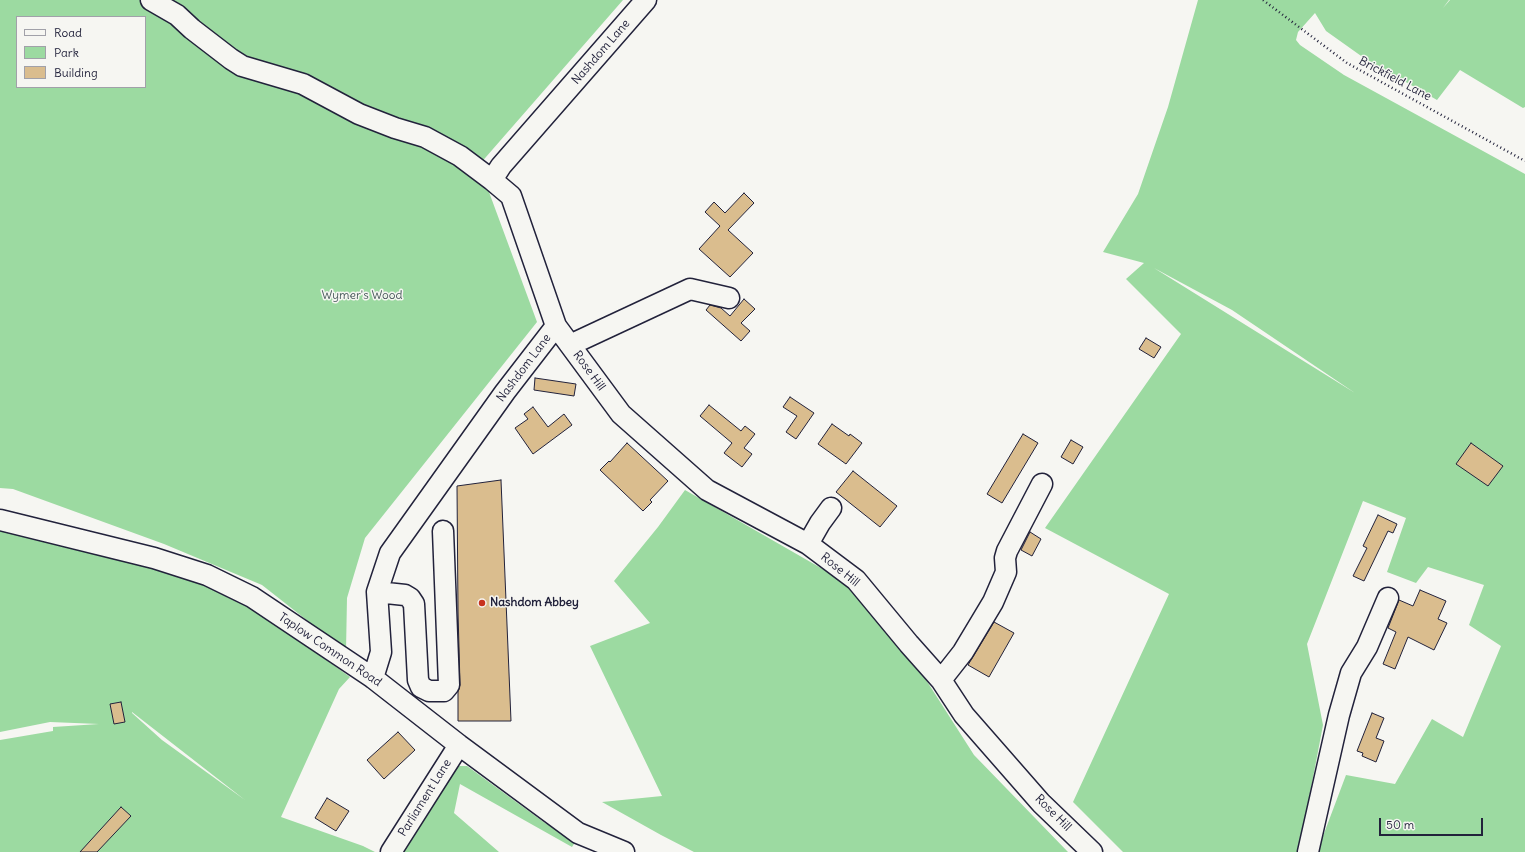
<!DOCTYPE html>
<html>
<head>
<meta charset="utf-8">
<style>
  body { margin:0 }
  #map { position:relative; width:1525px; height:852px; overflow:hidden; background:#f6f6f2; font-family:Delius,sans-serif }
  canvas { display:block }
  .legend { position:absolute; left:16px; top:16px; width:130px; height:72px; box-sizing:border-box; background:#f6f6f2; border:1px solid #a1a1a9; margin:0; padding:5px 7px; list-style:none; font-size:12px; color:#22223b }
  .legend li { display:flex; align-items:center; gap:8px; height:20px }
  .legend b { width:20px; border:1px solid #a1a1a9 }
  .scale { position:absolute; left:1379px; top:818px; width:104px; height:18px; box-sizing:border-box; border:2px solid #22223b; border-top:0; padding-left:5px; font-size:12px; line-height:14px; white-space:nowrap; color:#22223b; -webkit-text-stroke:3px #f6f6f2; paint-order:stroke }
</style>
</head>
<body>
<div id="map">
<canvas width="1525" height="852"></canvas>
<ul class="legend">
<li><b style="height:5px;background:#f6f6f2"></b>Road</li>
<li><b style="height:11px;background:#9cdaa1"></b>Park</li>
<li><b style="height:11px;background:#dabd8e"></b>Building</li>
</ul>
<div class="scale">50 m</div>
</div>
<script>
const c = document.querySelector('canvas').getContext('2d');
c.lineJoin = 'round';
function paint(path, color) { c.fillStyle = color; c.fill(path, 'evenodd'); }
const toPath = rows => new Path2D(rows.map(r => 'M' + r).join(''));
function strokePath(path, color, width, dash) { c.strokeStyle = color; c.lineWidth = width; c.lineCap = dash ? 'butt' : 'round'; c.setLineDash(dash || []); c.stroke(path); }
function write(font, color, halo, rows, align = 'center') {
  c.font = font + ' Delius,sans-serif'; c.lineWidth = 3; c.setLineDash([]); c.textBaseline = 'middle'; c.strokeStyle = halo; c.fillStyle = color; for (const [text, x, y, turn = 0] of rows) {
    c.save(); c.translate(x, y); c.rotate((+turn || 0) * Math.PI / 180); c.textAlign = isNaN(turn) ? turn : align; if (halo) c.strokeText(text, 0, 0); c.fillText(text, 0, 0); c.restore();
  }
}
paint(toPath([
  [0,0,623,0,479,165,537,322,365,538,347,598,346,651,262,585,164,544,13,489,0,488],
  [17,17,145,17,145,87,17,87],
  [1198,0,1449,0,1443,8,1450,0,1525,0,1525,107,1523,108,1460,70,1437,100,1364,58,1326,31,1315,13,1298,32,1296,40,1300,45,1344,75,1525,174,1525,852,1317,852,1346,775,1395,784,1432,719,1463,737,1501,646,1469,625,1484,585,1428,567,1416,583,1387,572,1406,518,1363,501,1307,644,1323,725,1300,846,1297,852,1123,852,1073,802,1169,594,1045,528,1181,334,1126,279,1144,263,1103,252,1138,194,1168,107],
  [1154,268,1232,310,1355,393],
  [685,490,854,587,914,661,974,755,1068,852,694,852,661,835,602,802,662,796,590,646,650,623,614,581,658,527],
  [0,525,175,574,247,603,350,677,339,689,281,817,363,846,375,852,0,852,0,740,53,731,53,727,99,724,50,722,0,732],
  [132,713,132,712,245,800,162,740],
  [454,766,467,766,545,823,577,839,572,847,460,784,454,813,499,852,402,852]
]), '#9cdaa1');
const building = toPath([
  [744,193,754,203,728,230,753,253,730,277,699,249,720,226,705,212,714,202,725,213,744,193],
  [744,299,755,309,741,323,750,331,741,341,706,310,710,305,721,308,730,316,744,299],
  [1146,338,1161,347,1154,358,1139,349,1146,338],
  [535,378,576,384,574,396,534,390,535,378],
  [790,397,814,413,796,439,786,432,797,416,783,407,790,397],
  [709,405,741,431,745,426,755,434,744,448,752,454,742,467,724,453,732,443,700,416,709,405],
  [533,407,548,427,564,414,572,425,533,454,515,428,528,419,524,414,533,407],
  [832,424,849,436,850,434,862,443,846,464,818,444,832,424],
  [1023,434,1038,443,1002,503,987,494,1023,434],
  [1071,440,1083,447,1073,464,1061,457,1071,440],
  [627,443,668,481,650,500,652,502,643,511,600,470,609,461,610,462,627,443],
  [1471,443,1503,466,1488,486,1456,464,1471,443],
  [853,471,897,506,880,527,836,492,853,471],
  [501,480,511,721,458,721,458,692,460,685,458,612,457,486,501,480],
  [1378,515,1397,524,1393,533,1388,531,1364,581,1353,576,1367,548,1363,546,1378,515],
  [1030,532,1041,539,1032,556,1021,550,1030,532],
  [1420,590,1446,601,1438,619,1447,623,1434,650,1408,637,1395,669,1383,664,1396,632,1388,628,1399,600,1413,606,1420,590],
  [994,622,1014,633,989,677,968,665,994,622],
  [121,702,125,722,114,724,110,704,121,702],
  [1372,713,1384,718,1376,738,1384,741,1376,762,1362,756,1363,753,1357,751,1372,713],
  [398,732,415,750,384,779,367,760,398,732],
  [327,798,349,811,336,831,315,818,327,798],
  [121,807,131,816,97,852,80,852,121,807]
]);
paint(building, '#dabd8e');
strokePath(building, '#22223b', 1);
const minor = toPath([
  [151,0,177,15,192,29,231,59,242,66,303,84,359,114,395,128,425,137,460,156,492,180],
  [556,326,621,414,707,490,808,544,856,580,909,644,941,680,964,715,1041,803,1092,852],
  [570,345,690,289,729,298],
  [0,520,154,558,207,575,252,597,373,678,459,745,578,833,624,852],
  [808,544,820,523,831,508],
  [377,592,405,595,410,598,414,604,418,680,421,687,429,691,444,691,449,685,443,531],
  [373,678,381,652,377,592,390,553,505,392,556,326,511,196,492,180,501,166,646,0],
  [941,680,963,652,993,602,1006,572,1005,558,1007,551,1042,484],
  [391,852,459,745],
  [1308,852,1339,715,1351,673,1367,647,1388,598]
]);
strokePath(minor, '#22223b', 23);
strokePath(toPath([
  [1263,0,1347,63,1525,161]
]), '#22223b', 2.5, [1, 3]);
strokePath(minor, '#f6f6f2', 20);
for (const [x, y, r, color] of [
  [482,603,4,"#c8321e"]
]) { const dot = new Path2D(); dot.arc(x, y, r, 0, 2 * Math.PI); c.fillStyle = color; c.fill(dot); strokePath(dot, '#f6f6f2', 1.5); }
write('12px', '#22223b', '#f6f6f2', [
  ["Nashdom Lane",601,52,-49],
  ["Brickfield Lane",1395,79,28],
  ["Nashdom Lane",524,368,-53],
  ["Rose Hill",589,371,54],
  ["Rose Hill",840,570,39],
  ["Taplow Common Road",330,650,34],
  ["Parliament Lane",425,798,-58],
  ["Rose Hill",1053,813,45]
]);
write('12px', '#47595a', '#f6f6f2', [
  ["Wymer's Wood",362,296]
]);
write('bold 12px', '#22223b', '#f6f6f2', [
  ["Nashdom Abbey",490,603]
], 'left');
</script>
</body>
</html>
